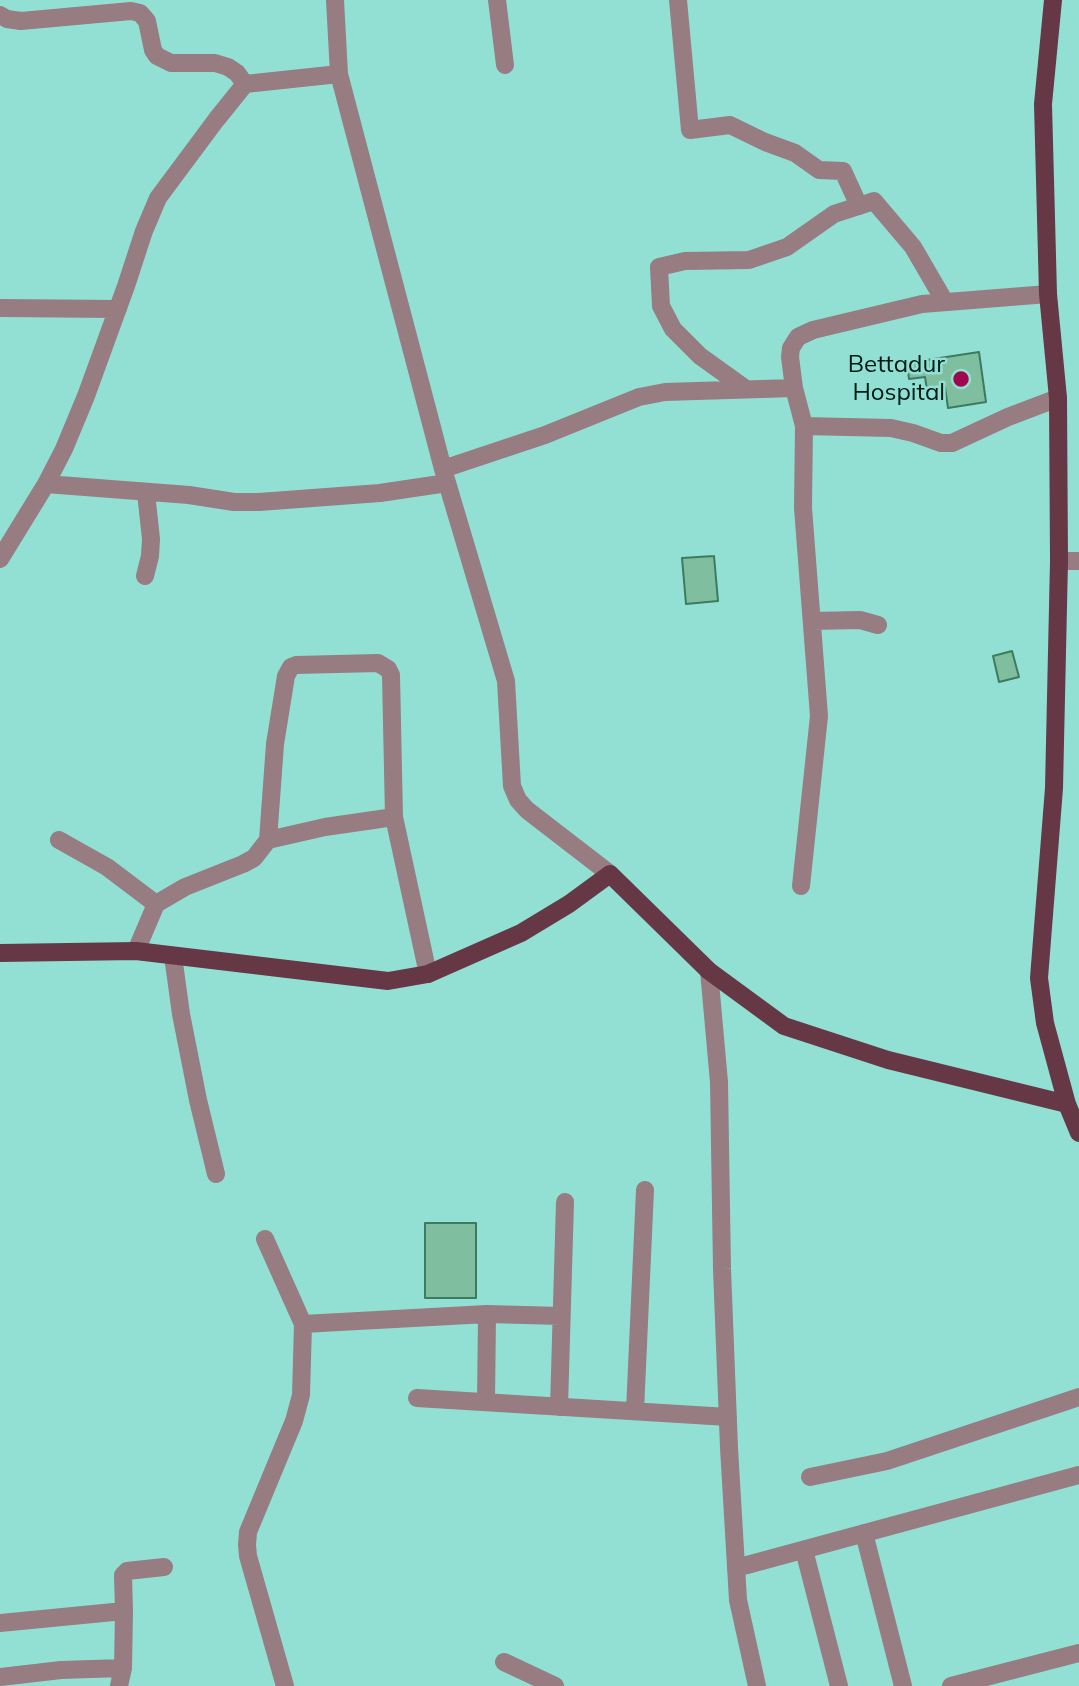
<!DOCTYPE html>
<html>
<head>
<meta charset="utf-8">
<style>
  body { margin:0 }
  canvas { display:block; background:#92e0d3 }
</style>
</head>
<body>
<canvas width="1079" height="1686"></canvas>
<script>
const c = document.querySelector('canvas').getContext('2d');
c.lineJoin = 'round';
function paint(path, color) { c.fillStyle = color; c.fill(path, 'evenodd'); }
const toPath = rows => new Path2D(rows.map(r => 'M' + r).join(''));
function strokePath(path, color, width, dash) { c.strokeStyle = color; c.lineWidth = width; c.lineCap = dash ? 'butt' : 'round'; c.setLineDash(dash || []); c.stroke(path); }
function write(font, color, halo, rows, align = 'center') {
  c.font = font + ' Mulish,sans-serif'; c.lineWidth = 5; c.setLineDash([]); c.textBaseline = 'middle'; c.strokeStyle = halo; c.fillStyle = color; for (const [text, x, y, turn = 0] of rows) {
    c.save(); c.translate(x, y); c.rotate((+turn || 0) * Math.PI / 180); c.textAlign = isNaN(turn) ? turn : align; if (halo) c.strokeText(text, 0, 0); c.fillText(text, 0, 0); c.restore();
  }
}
const building = toPath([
  [979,352,986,402,948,408,945,387,927,390,925,377,909,379,907,363,979,352],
  [714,556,718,601,686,604,682,558,714,556],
  [1012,651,1019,677,999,682,993,656,1012,651],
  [425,1223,476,1223,476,1298,425,1298,425,1223]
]);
paint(building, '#7fbfa0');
strokePath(building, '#3d7b5f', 2);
strokePath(toPath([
  [335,0,339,74,443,469,506,681,512,786,518,800,527,810,610,874],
  [497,0,505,65],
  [678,0,690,130,730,125,765,142,795,153,819,170,843,171,859,206],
  [0,15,7,19,21,21,131,11,140,13,147,21,153,50,157,56,171,63,215,63,228,67,237,73,245,84],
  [0,308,118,309],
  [746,389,700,356,673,329,661,306,659,267,685,261,749,260,787,247,834,214,874,201,913,247,945,302],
  [804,426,794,388,790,357,791,348,798,337,813,330,922,304,1048,294],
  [443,469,545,435,639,397,665,392,794,388],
  [46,484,189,495,234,502,259,502,380,493,447,483],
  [0,559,46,484,64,449,86,396,126,286,144,231,158,198,216,120,245,84,339,74],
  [1059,561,1079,561],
  [145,576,150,556,151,539,146,493],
  [812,621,860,620,878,625],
  [59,840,107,867,156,904],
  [268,840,275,744,286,676,291,667,296,665,378,663,388,669,391,675,394,817],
  [801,886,819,716,803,508,804,426,891,428,913,433,941,443,952,443,1008,417,1058,398],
  [136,951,156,904,185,887,243,864,254,858,268,840,325,827,394,817,428,974],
  [173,956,181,1014,198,1100,216,1174],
  [709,971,719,1082,722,1269,729,1448,738,1600,757,1686],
  [265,1239,303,1324,301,1395,294,1421,248,1532,247,1545,248,1556,285,1686],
  [303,1324,487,1314,561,1316],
  [417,1398,728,1417],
  [486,1402,487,1314],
  [559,1407,565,1202],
  [635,1411,645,1190],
  [810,1477,887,1461,1079,1397],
  [864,1533,903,1686],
  [804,1550,839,1686],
  [736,1568,1079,1475],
  [124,1611,123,1575,127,1571,164,1567],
  [0,1623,124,1611,123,1668,119,1686],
  [504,1662,555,1686],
  [0,1677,61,1670,123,1668],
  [951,1686,1079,1653]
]), '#977c82', 18);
strokePath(toPath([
  [1053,0,1043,104,1048,294,1058,398,1059,561,1054,788,1039,978,1045,1023,1067,1104,1079,1133],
  [0,953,136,951,388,981,428,974,521,933,569,904,610,874,709,971,784,1026,888,1060,1067,1104]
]), '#663845', 18);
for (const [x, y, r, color] of [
  [961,379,9,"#9f084f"]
]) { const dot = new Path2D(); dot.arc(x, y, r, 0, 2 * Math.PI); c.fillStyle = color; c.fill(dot); strokePath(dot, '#92e0d3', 2.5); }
write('24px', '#011815', '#92e0d3', [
  ["Bettadur",945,365],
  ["Hospital",945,393]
], 'right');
</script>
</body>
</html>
